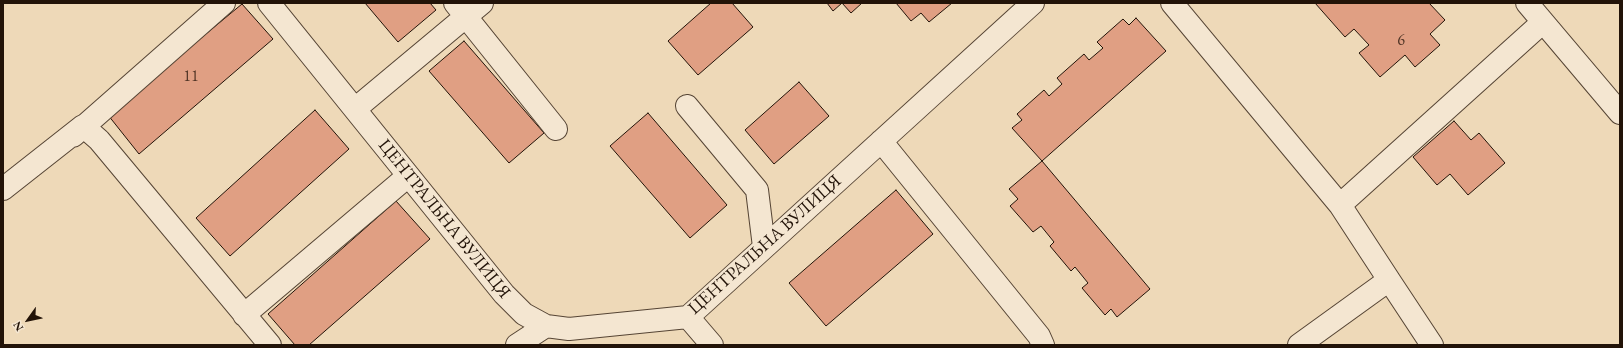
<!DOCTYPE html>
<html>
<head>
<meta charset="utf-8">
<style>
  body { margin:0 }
  #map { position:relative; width:1623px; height:348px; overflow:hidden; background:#eed9b8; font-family:"EB Garamond",serif }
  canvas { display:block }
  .frame { position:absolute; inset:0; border:4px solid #221308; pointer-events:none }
  .north { position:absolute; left:8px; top:300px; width:40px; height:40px; -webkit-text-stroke:3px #f4e6d1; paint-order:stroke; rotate:237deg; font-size:11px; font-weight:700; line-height:16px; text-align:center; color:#221308 }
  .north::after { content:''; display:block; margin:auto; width:14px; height:18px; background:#221308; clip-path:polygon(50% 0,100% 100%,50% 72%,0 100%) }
</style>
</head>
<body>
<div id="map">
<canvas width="1623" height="348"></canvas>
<div class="frame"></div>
<div class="north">N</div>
</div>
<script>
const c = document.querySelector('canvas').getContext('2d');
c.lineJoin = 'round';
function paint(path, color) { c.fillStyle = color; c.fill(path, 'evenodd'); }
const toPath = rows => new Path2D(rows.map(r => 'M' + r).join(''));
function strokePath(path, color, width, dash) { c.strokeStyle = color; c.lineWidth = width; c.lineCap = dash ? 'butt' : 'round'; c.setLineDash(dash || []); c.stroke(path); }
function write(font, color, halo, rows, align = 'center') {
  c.font = font + ' "EB Garamond",serif'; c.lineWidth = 3.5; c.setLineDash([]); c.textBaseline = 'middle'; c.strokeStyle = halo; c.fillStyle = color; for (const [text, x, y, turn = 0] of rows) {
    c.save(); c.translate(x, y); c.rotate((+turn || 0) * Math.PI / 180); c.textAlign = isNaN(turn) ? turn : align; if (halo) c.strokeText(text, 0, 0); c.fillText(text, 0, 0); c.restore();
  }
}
const building = toPath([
  [365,3,430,3,436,10,398,42,365,3],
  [711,3,732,3,753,27,698,75,668,41,711,3],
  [827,3,862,3,851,13,842,3,833,11,827,3],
  [896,3,952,3,929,22,921,13,911,21,896,3],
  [1315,3,1429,3,1445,20,1430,34,1440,45,1415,67,1405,55,1380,77,1359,53,1369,45,1354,29,1345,37,1315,3],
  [242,4,273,39,139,154,108,115,242,4],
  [1136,18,1166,51,1042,161,1012,128,1022,120,1017,114,1044,90,1049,96,1062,84,1057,78,1084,54,1089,60,1103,48,1097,42,1123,19,1129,25,1136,18],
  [464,41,544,133,509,163,429,71,464,41],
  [799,82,829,116,774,164,745,130,799,82],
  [315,110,349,149,230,256,196,218,315,110],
  [648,113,727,205,690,238,610,146,648,113],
  [1454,121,1471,140,1479,133,1505,163,1468,195,1450,174,1437,185,1413,157,1454,121],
  [1042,161,1150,289,1117,317,1111,309,1105,315,1082,288,1088,283,1075,267,1071,271,1050,246,1054,242,1041,226,1033,232,1010,206,1018,199,1009,189,1042,161],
  [896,190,933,234,826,326,789,283,896,190],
  [396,201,430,239,309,345,295,345,268,314,396,201]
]);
paint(building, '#e09f83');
strokePath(building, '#221308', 1);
const minor = toPath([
  [269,3,504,294,524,314,546,326,569,329,688,317,1033,3],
  [455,3,556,129],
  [1172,3,1340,205,1389,280,1299,345],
  [1527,3,1620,113],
  [687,106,757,190,764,247],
  [355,109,482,3],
  [73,136,224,3],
  [881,141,1039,336,1043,345],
  [3,189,83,126,99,140,270,345],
  [1340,205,1543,22],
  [1389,280,1432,345],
  [244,315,408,176],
  [688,317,712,345],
  [517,345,546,326]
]);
strokePath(minor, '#554434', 24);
strokePath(minor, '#f4e6d1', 22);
write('16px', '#523627', null, [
  ["6",1401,41],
  ["11",191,77]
]);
write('18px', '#221308', '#f4e6d1', [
  ["ЦЕНТРАЛЬНА ВУЛИЦЯ",444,219,51],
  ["ЦЕНТРАЛЬНА ВУЛИЦЯ",765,245,-42]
]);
</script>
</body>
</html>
